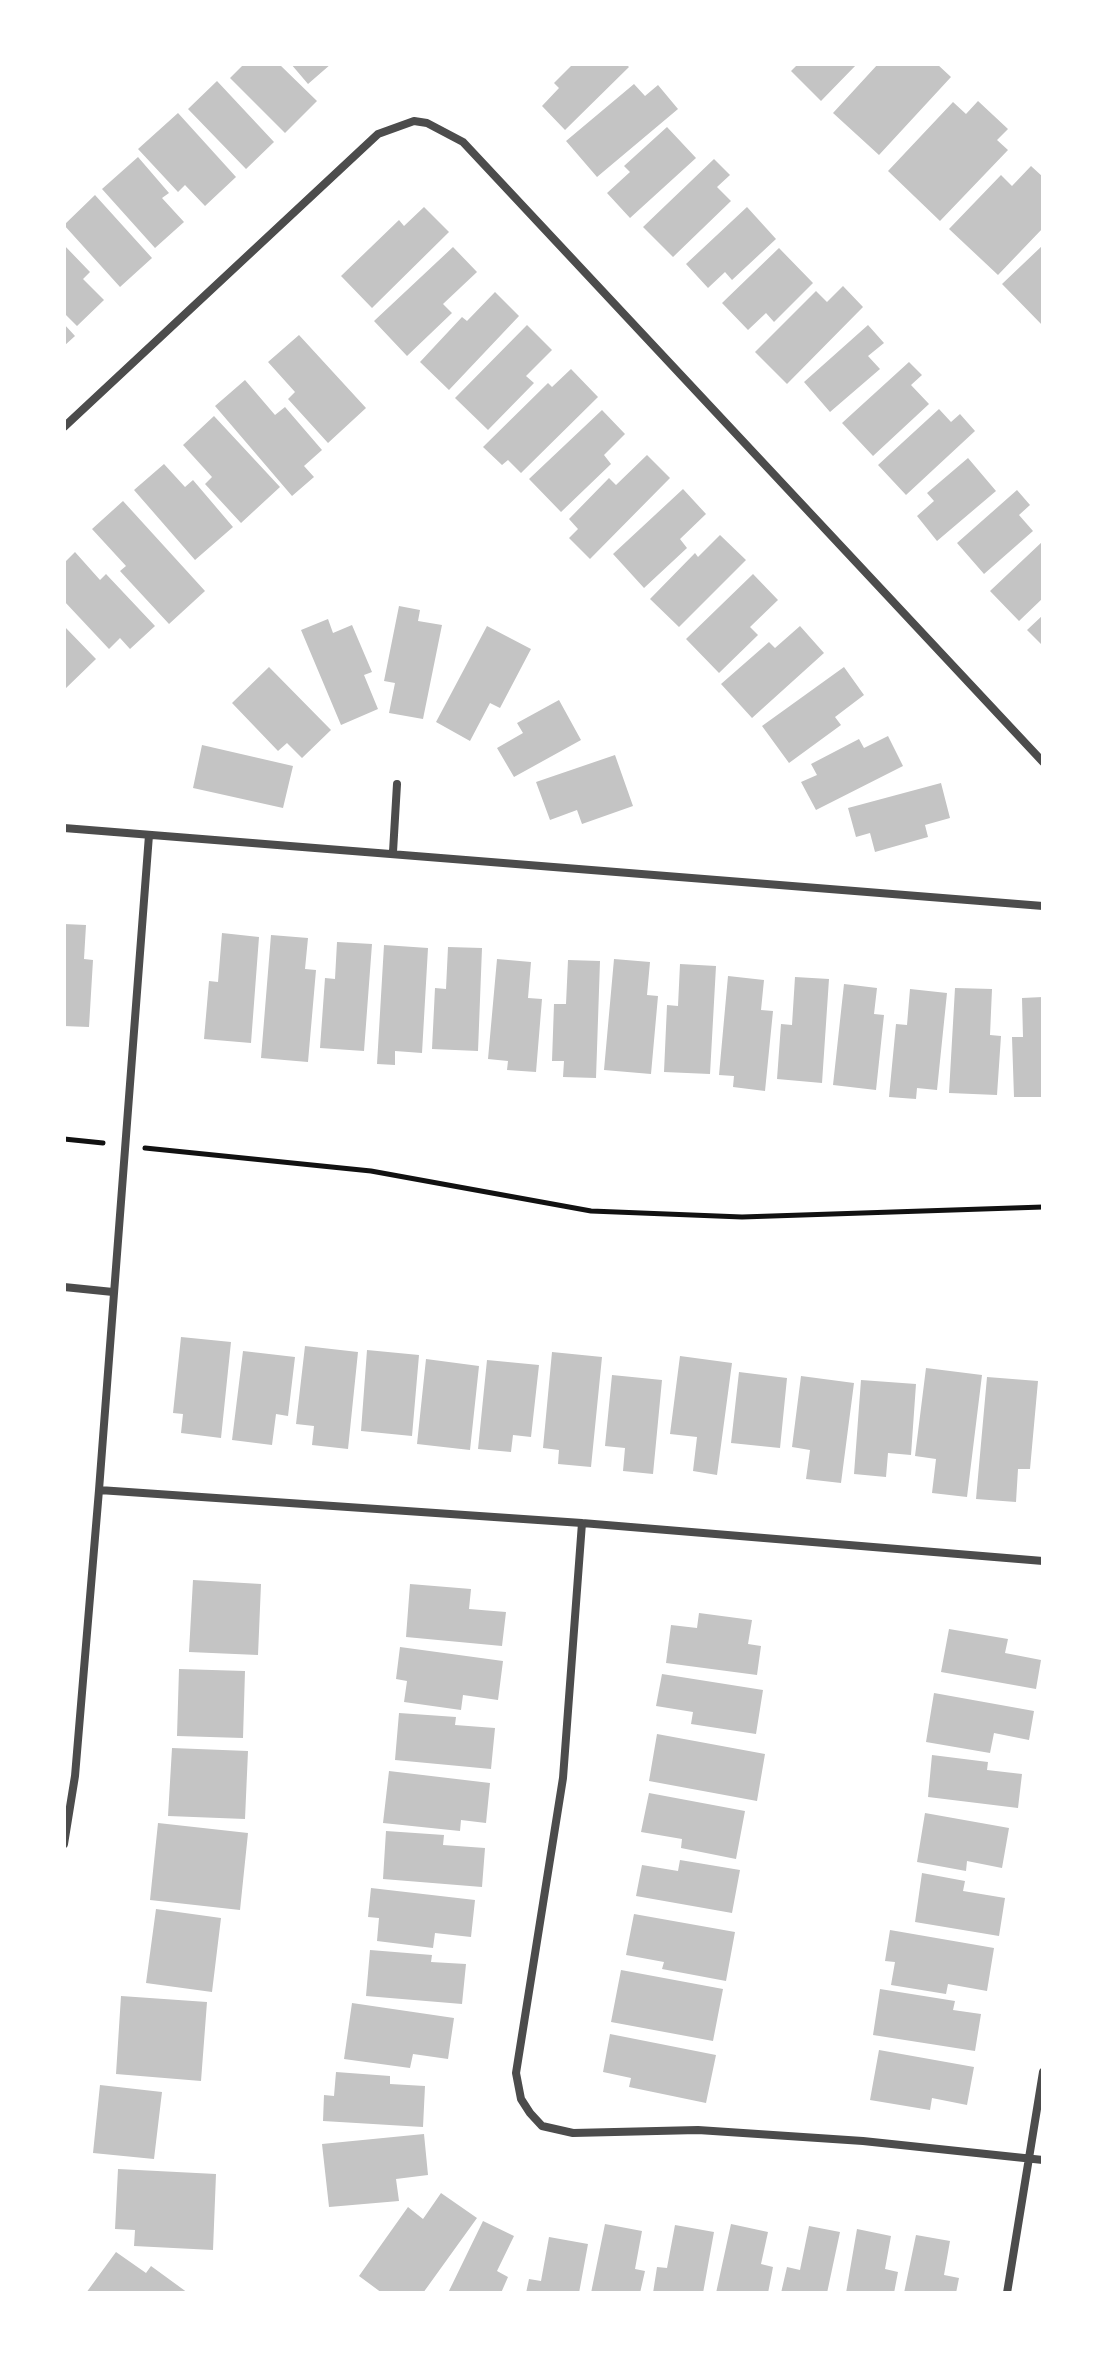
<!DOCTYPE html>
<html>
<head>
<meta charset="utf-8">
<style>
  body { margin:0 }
  #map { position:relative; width:1107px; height:2357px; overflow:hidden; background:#fff; font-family:"Archivo Narrow",sans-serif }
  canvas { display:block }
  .frame { position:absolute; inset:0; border:66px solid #fff; pointer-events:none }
</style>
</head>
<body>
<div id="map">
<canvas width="1107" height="2357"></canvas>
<div class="frame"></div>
</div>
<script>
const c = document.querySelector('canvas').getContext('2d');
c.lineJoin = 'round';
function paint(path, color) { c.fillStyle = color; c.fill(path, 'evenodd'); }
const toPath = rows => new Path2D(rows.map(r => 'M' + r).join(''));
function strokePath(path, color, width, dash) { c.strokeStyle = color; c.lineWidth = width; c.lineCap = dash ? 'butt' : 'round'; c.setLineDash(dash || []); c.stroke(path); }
paint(toPath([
  [244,64,279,64,317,101,285,133,230,78],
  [291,64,331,64,308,84],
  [573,64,626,64,629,67,565,130,542,106,559,88,554,83],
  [798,64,857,64,821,101,791,71],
  [878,64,937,64,951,77,879,155,833,113],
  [217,81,274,142,246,169,188,109],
  [634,84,645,96,658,85,678,109,597,177,566,141],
  [978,101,1008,129,997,140,1008,150,940,221,888,171,953,102,966,114],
  [178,113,236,177,205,206,185,185,178,192,138,149],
  [667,127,696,158,630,218,607,193,630,172,624,166],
  [138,157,169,193,162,198,184,222,155,248,102,189],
  [714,159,730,175,717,187,731,201,673,257,643,227],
  [1031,166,1043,177,1043,228,998,275,949,229,1001,175,1012,186],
  [95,195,152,258,120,287,64,225],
  [424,207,449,232,372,308,341,276,399,220,404,226],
  [747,207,776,239,732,280,725,272,708,288,686,264],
  [64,245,90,272,83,279,104,300,77,326,64,313],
  [1043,245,1043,326,1002,284],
  [453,247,477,272,443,304,452,313,407,356,374,321],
  [779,248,813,283,774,322,766,313,748,330,722,303],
  [843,286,863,307,787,384,755,352,816,291,827,302],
  [495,292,519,316,449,390,420,362,462,317,467,321],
  [64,324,75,336,64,346],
  [527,325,552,350,526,376,534,383,488,430,455,398],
  [868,325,884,343,868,356,880,369,830,412,804,382],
  [299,335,366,408,328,443,288,399,295,392,268,362],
  [909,362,922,375,911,385,929,404,873,456,842,423],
  [571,369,598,397,521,473,508,460,502,465,483,447,548,383,552,387],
  [245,380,275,415,285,407,322,450,304,466,314,477,292,496,215,406],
  [939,409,951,422,960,414,975,431,906,495,878,465],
  [602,410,625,434,604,455,611,464,561,512,529,479],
  [214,416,280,487,241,523,205,484,212,477,183,445],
  [647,455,670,478,590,559,569,538,578,529,569,519,609,478,616,485],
  [968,458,996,491,937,541,917,516,934,501,927,493],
  [164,464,185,487,193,480,233,527,195,560,134,490],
  [683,489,706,514,680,539,687,548,644,588,613,554],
  [1017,490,1030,505,1019,515,1033,531,984,574,957,543],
  [123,501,205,591,169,624,120,571,126,566,92,529],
  [720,535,746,560,679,627,650,599,695,553,698,557],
  [1043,541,1043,598,1019,621,990,591],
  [75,552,100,580,106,574,155,626,130,649,120,638,109,649,64,601,64,563],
  [753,574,778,600,750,627,758,635,719,673,686,639],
  [399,606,420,610,418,621,442,625,423,719,389,713,395,683,384,681],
  [1043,615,1043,646,1027,630],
  [328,619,333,633,352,625,372,672,364,675,378,709,341,725,301,630],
  [64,626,96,659,64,690],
  [487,626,531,649,500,708,490,703,470,741,436,722],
  [800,626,824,653,752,718,721,684,769,642,775,648],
  [269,667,331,730,302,758,287,743,278,751,232,703],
  [844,667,864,695,835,717,841,725,789,763,762,726],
  [559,700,581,740,514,777,497,748,523,733,517,723],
  [888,736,903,766,816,810,801,782,817,775,811,764,859,739,864,748],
  [202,745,293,766,283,808,193,788],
  [615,755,633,806,582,824,577,810,550,820,536,782],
  [941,783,950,818,925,825,928,837,875,852,870,833,856,837,848,808],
  [64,924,86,925,84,959,93,960,89,1027,64,1026],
  [222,933,259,937,251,1043,204,1039,209,981,218,982],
  [271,935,308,938,305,969,316,970,308,1062,261,1058],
  [337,942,372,944,364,1051,320,1048,325,978,335,979],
  [384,945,428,948,422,1053,395,1051,395,1065,377,1064],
  [448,947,482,948,478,1051,432,1049,435,988,446,989],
  [497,959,531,962,528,998,542,999,536,1072,507,1070,508,1061,488,1059],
  [614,959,650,962,647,995,658,996,651,1074,604,1070],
  [568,960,600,961,596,1078,563,1077,564,1061,552,1061,554,1004,566,1004],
  [680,964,716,966,710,1074,664,1072,667,1005,678,1006],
  [728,976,764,980,761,1010,773,1011,765,1091,733,1087,734,1076,719,1075],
  [795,977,829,979,822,1083,777,1079,781,1024,792,1025],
  [844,984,877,988,874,1014,884,1015,876,1090,833,1085],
  [955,988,992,989,990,1035,1001,1036,997,1095,949,1093],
  [910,989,947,993,937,1090,917,1088,916,1099,889,1097,896,1024,907,1025],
  [1043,997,1043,1097,1014,1097,1012,1037,1023,1037,1022,998],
  [181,1337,231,1342,221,1438,181,1433,183,1414,173,1413],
  [305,1346,358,1352,348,1449,312,1445,314,1426,296,1424],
  [367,1350,419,1355,412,1436,361,1431],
  [243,1351,295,1357,288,1416,276,1414,272,1445,232,1440],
  [552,1352,602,1357,591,1467,558,1464,559,1450,543,1448],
  [680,1356,732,1363,717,1475,693,1471,697,1437,670,1434],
  [426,1359,479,1366,470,1450,417,1444],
  [487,1360,539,1365,531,1437,513,1435,511,1452,478,1449],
  [926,1368,982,1375,967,1497,932,1493,936,1459,915,1456],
  [739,1372,787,1378,780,1448,731,1443],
  [612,1375,662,1380,653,1474,623,1471,625,1448,605,1446],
  [801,1376,854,1383,841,1483,806,1479,810,1450,792,1447],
  [987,1377,1038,1381,1030,1469,1018,1469,1016,1502,976,1499],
  [861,1380,916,1384,911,1455,888,1453,886,1477,854,1474],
  [193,1580,261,1584,258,1655,189,1652],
  [410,1584,471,1589,469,1609,506,1612,502,1646,406,1637],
  [699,1613,752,1620,748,1644,761,1646,757,1675,666,1663,671,1625,697,1628],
  [949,1629,1008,1639,1005,1653,1041,1660,1036,1689,941,1672],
  [400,1647,503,1661,498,1700,463,1695,461,1710,404,1702,407,1681,396,1679],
  [179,1669,245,1671,243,1738,177,1736],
  [662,1674,763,1690,756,1734,691,1724,693,1712,656,1706],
  [934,1693,1034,1711,1029,1740,994,1733,990,1753,926,1742],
  [399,1713,456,1717,455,1725,495,1728,491,1769,395,1760],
  [657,1734,765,1754,757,1801,649,1781],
  [172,1748,248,1751,245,1819,168,1816],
  [932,1755,988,1762,987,1770,1022,1774,1018,1808,928,1797],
  [389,1771,490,1783,486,1823,461,1820,460,1831,383,1823],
  [649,1793,745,1811,736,1859,681,1848,682,1839,641,1832],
  [925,1813,1009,1828,1002,1868,967,1861,966,1871,917,1862],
  [158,1823,248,1833,240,1910,150,1900],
  [386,1831,444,1835,443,1845,485,1848,482,1887,383,1879],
  [680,1860,740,1870,732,1913,636,1896,642,1865,678,1871],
  [922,1873,965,1881,963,1891,1005,1898,999,1936,915,1922],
  [371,1888,475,1900,471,1937,435,1933,433,1948,377,1941,379,1918,368,1917],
  [156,1909,221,1918,212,1992,146,1983],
  [634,1914,735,1932,726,1981,662,1969,664,1962,626,1955],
  [890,1930,994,1948,987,1991,948,1984,946,1994,891,1985,895,1962,885,1961],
  [370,1950,432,1955,431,1962,466,1964,462,2004,366,1996],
  [621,1970,723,1989,713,2041,611,2022],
  [880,1989,955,2001,953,2010,981,2014,975,2051,873,2035],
  [121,1996,207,2002,201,2081,116,2074],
  [352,2003,454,2018,448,2059,413,2054,410,2068,344,2059],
  [610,2034,716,2055,706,2103,629,2087,631,2078,603,2072],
  [879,2050,974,2067,967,2105,932,2098,930,2110,870,2100],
  [336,2072,390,2076,390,2084,425,2086,423,2127,323,2121,324,2095,334,2096],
  [100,2085,162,2092,154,2159,93,2153],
  [424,2134,428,2175,396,2179,399,2201,329,2207,322,2144],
  [118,2169,216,2174,213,2250,134,2246,135,2230,115,2229],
  [441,2193,477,2218,423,2293,382,2293,359,2276,408,2207,423,2219],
  [483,2221,514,2236,497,2271,508,2277,501,2293,448,2293],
  [605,2224,642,2231,635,2269,645,2271,640,2293,591,2293],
  [731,2224,768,2232,761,2264,773,2267,768,2293,716,2293],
  [675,2225,714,2232,703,2293,653,2293,657,2267,667,2268],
  [809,2226,840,2232,827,2293,781,2293,787,2267,800,2270],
  [857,2229,891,2236,885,2269,898,2272,894,2293,846,2293],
  [916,2235,950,2241,944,2275,959,2278,956,2293,904,2293],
  [549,2237,588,2244,579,2293,526,2293,529,2279,541,2281],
  [116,2252,146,2273,151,2266,188,2293,86,2293]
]), '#c4c4c4');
strokePath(toPath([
  [64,1139,103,1143],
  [145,1148,371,1171,591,1211,742,1217,1043,1207]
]), '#111', 5);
strokePath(toPath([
  [64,427,378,134,414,121,427,123,463,142,1043,762],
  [64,828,1043,906],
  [393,852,397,784],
  [64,1287,113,1292],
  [99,1490,582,1523,1043,1561],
  [582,1523,563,1778,516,2073,521,2099,530,2113,542,2126,573,2133,698,2130,863,2141,1043,2160],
  [64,1844,75,1776,99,1490,149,835],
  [1007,2293,1043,2072]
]), '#4c4c4c', 8);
</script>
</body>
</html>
